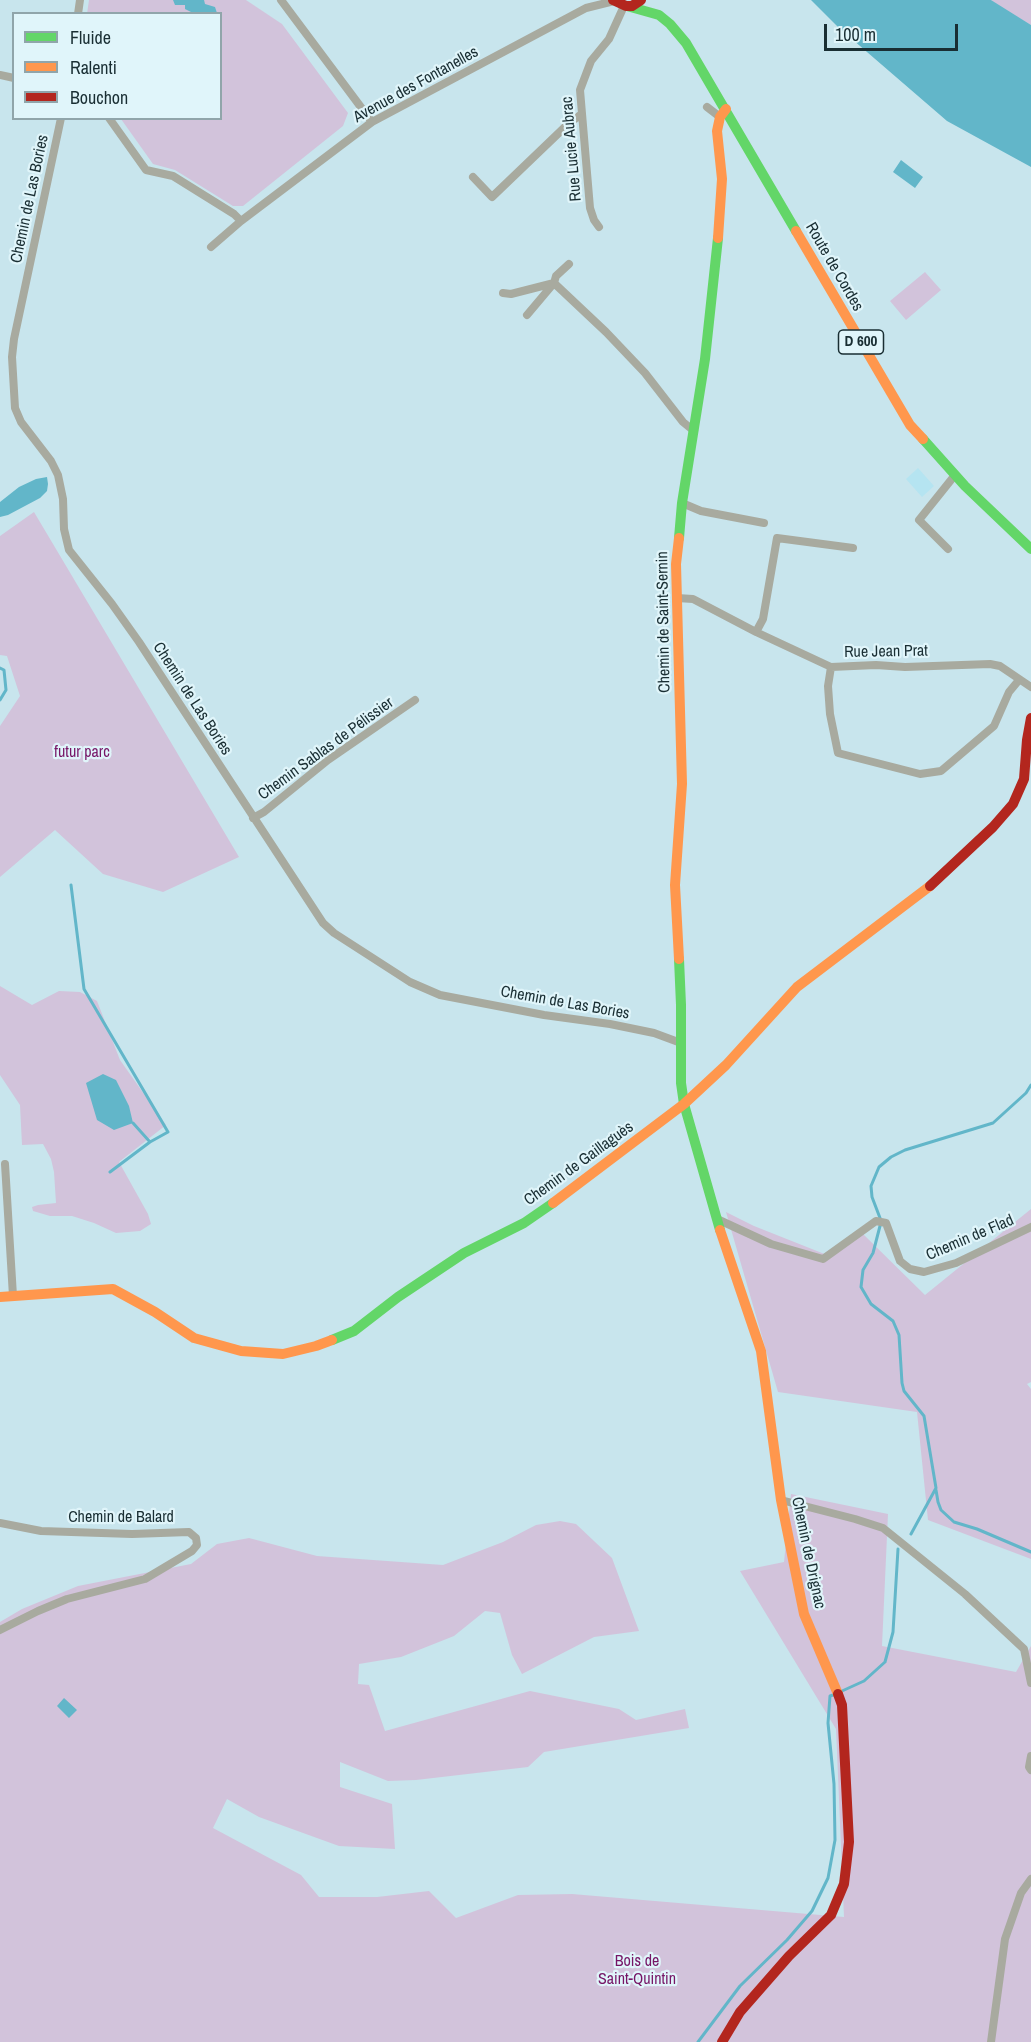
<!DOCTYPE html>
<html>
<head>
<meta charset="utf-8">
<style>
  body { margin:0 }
  #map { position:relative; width:1031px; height:2042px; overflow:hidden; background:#c8e5ed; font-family:"Archivo Narrow",sans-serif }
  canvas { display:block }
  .legend { position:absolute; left:12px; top:12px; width:210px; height:108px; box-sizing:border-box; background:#e0f5fa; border:2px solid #90a5aa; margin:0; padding:8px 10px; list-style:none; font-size:18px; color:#192e33 }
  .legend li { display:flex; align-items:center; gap:12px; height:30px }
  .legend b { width:30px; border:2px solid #90a5aa }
  .scale { position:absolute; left:824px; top:24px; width:134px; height:27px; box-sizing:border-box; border:3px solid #192e33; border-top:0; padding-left:8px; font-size:18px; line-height:21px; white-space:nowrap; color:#192e33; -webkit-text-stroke:4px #e0f5fa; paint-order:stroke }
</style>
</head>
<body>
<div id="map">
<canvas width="1031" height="2042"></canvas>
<ul class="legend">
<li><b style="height:8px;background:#63d668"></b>Fluide</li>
<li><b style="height:8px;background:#ff974d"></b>Ralenti</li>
<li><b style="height:8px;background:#b3261e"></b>Bouchon</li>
</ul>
<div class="scale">100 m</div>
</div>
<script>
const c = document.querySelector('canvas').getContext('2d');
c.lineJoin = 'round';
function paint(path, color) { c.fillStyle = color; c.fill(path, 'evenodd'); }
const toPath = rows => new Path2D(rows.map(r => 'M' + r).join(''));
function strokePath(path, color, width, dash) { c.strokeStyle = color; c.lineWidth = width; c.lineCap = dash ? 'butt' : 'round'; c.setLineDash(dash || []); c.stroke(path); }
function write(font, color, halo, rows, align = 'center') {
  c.font = font + ' "Archivo Narrow",sans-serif'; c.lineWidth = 4.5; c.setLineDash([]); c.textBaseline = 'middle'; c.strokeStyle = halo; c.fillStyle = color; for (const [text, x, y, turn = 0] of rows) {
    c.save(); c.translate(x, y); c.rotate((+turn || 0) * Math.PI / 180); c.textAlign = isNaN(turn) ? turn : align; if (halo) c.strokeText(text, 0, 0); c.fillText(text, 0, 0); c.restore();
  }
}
paint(toPath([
  [918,468,934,486,922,497,906,479]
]), '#b5e4f1');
paint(toPath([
  [89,0,246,0,282,24,348,113,343,126,243,206,233,206,175,170,153,164,121,119,220,118,220,14,87,14],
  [991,0,1031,0,1031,25,1003,9],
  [925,272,941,290,906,320,890,301],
  [34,512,239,857,163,892,103,874,55,830,0,877,0,726,20,696,7,656,0,655,0,536],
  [0,986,32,1005,59,991,80,992,97,1001,120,1060,166,1125,119,1162,148,1214,151,1224,140,1231,116,1233,94,1223,72,1216,50,1216,33,1211,32,1207,38,1205,56,1203,54,1172,51,1159,43,1144,22,1145,20,1105,0,1075],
  [1031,1209,1031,1382,1027,1384,1031,1389,1031,1559,928,1520,917,1412,778,1392,726,1212,754,1226,827,1255,863,1234,925,1295],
  [791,1494,888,1514,882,1646,1016,1672,1031,1646,1031,2042,0,2042,0,1622,22,1609,78,1586,191,1564,217,1544,249,1538,317,1556,443,1565,503,1542,536,1525,560,1521,576,1524,612,1558,639,1631,594,1637,522,1674,512,1655,500,1613,485,1611,454,1636,401,1657,359,1664,358,1684,369,1685,385,1731,530,1691,619,1709,636,1720,685,1709,689,1728,544,1752,528,1767,416,1780,388,1781,340,1762,340,1787,392,1804,395,1849,339,1846,259,1817,227,1799,213,1828,301,1875,319,1897,377,1897,429,1891,456,1918,518,1895,572,1894,844,1917,836,1729,740,1571,784,1562]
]), '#d2c3db');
paint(toPath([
  [173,0,204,0,205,4,215,7,217,13,198,13,195,12,193,13,185,9,185,5,175,5],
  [811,0,991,0,1031,25,1031,167,947,121,838,27],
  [901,160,923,177,915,188,893,172],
  [47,477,48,484,47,491,40,498,8,515,0,517,0,502,19,487,36,479],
  [103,1074,116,1080,129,1106,133,1123,114,1130,97,1120,86,1083],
  [64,1698,77,1710,69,1718,57,1706]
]), '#62b6c9');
strokePath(toPath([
  [0,668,4,670,6,690,0,700],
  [71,885,84,989,168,1132,150,1142],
  [110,1172,150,1142,133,1123],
  [880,1218,872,1197,871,1186,879,1167,891,1157,905,1150,993,1123,1026,1093,1031,1085],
  [880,1226,873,1253,863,1270,861,1287,871,1304,893,1321,899,1335,902,1383,904,1391,924,1416,936,1488,911,1534],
  [936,1490,938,1502,941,1510,954,1522,977,1529,1031,1552],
  [842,1691,864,1681,885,1662,893,1632,898,1549],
  [698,2042,740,1986,787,1940,812,1911,828,1878,835,1840,834,1784,828,1723,830,1696,836,1694]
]), '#62b6c9', 3);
strokePath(toPath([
  [281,0,372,122],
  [78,14,80,0],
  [0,75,14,78],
  [707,107,720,117],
  [61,118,14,339,12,357,15,408,21,422,51,461,58,475,63,499,64,529,69,550,112,604,139,642,323,923,334,933,410,982,440,995,544,1015,610,1024,654,1033,681,1043],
  [109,118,146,170,173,176,234,214,241,221],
  [473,177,492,197,565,127,580,115],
  [599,227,594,220,590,208,580,90,591,61,609,39,624,6],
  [211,247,241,221,372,122,586,8,614,1],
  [503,293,511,294,554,283,556,276,569,264],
  [527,315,554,283,606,332,645,373,683,422,694,431],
  [682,503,701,511,764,523],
  [948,549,919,520,955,475],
  [677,598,693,599,756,632,831,667,876,665,905,667,990,664,1000,666,1031,687],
  [756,632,763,619,777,538,853,548],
  [831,667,828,686,830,714,838,753,920,774,941,771,994,726,1009,692,1019,680],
  [253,818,264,812,328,760,415,700],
  [5,1164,13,1296],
  [717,1219,771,1244,823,1259,876,1221,886,1223,900,1261,910,1269,924,1272,956,1263,1031,1227],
  [781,1500,855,1519,883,1528,965,1594,1024,1649,1031,1683],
  [0,1523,41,1531,132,1534,189,1532,196,1538,197,1545,192,1551,145,1579,67,1599,38,1611,0,1630],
  [1031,1756,1029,1767,1031,1770],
  [991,2042,1005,1939,1021,1893,1031,1879]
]), '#a8aa9f', 8);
strokePath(toPath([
  [627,6,659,15,670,24,686,43,796,231],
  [923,439,965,486,1031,549],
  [679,538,682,503,705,359,718,238],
  [679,959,681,1005,681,1083,684,1104,720,1230],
  [332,1340,354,1331,398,1297,464,1253,524,1223,553,1203]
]), '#63d668', 10);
strokePath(toPath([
  [796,231,910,425,923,439],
  [718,238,722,179,717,131,720,117,726,109],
  [679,538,676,564,682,784,675,885,679,959],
  [553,1203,684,1104,726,1065,797,987,930,886],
  [720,1230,761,1351,781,1500,804,1614,838,1694],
  [0,1297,113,1289,155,1312,194,1338,241,1351,283,1354,316,1346,332,1340]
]), '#ff974d', 10);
strokePath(toPath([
  [613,0,626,6,632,6,641,0],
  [930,886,993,827,1013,804,1024,779,1027,740,1031,718],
  [722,2042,740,2012,789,1956,831,1915,844,1884,849,1842,842,1705,838,1694]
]), '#b3261e', 10);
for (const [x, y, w] of [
  [861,342,45]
]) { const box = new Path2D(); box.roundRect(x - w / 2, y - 12, w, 24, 4.5); c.fillStyle = '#e0f5fa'; c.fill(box); strokePath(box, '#192e33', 1.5); }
write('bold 15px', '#192e33', null, [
  ["D 600",861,342]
]);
write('16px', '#192e33', '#e0f5fa', [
  ["Avenue des Fontanelles",416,85,-29],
  ["Rue Lucie Aubrac",572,149,-95],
  ["Chemin de Las Bories",30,199,-78],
  ["Route de Cordes",834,267,60],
  ["Chemin de Saint-Sernin",664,622,-91],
  ["Rue Jean Prat",886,652,-1],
  ["Chemin de Las Bories",192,699,57],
  ["Chemin Sablas de Pélissier",326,749,-36],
  ["Chemin de Las Bories",565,1003,10],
  ["Chemin de Gaillaguès",579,1164,-36],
  ["Chemin de Flad",970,1238,-23],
  ["Chemin de Balard",121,1518],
  ["Chemin de Drignac",808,1553,78]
]);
write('16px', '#761566', '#e0f5fa', [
  ["futur parc",82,753],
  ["Bois de",637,1962],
  ["Saint-Quintin",637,1980]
]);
</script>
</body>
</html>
